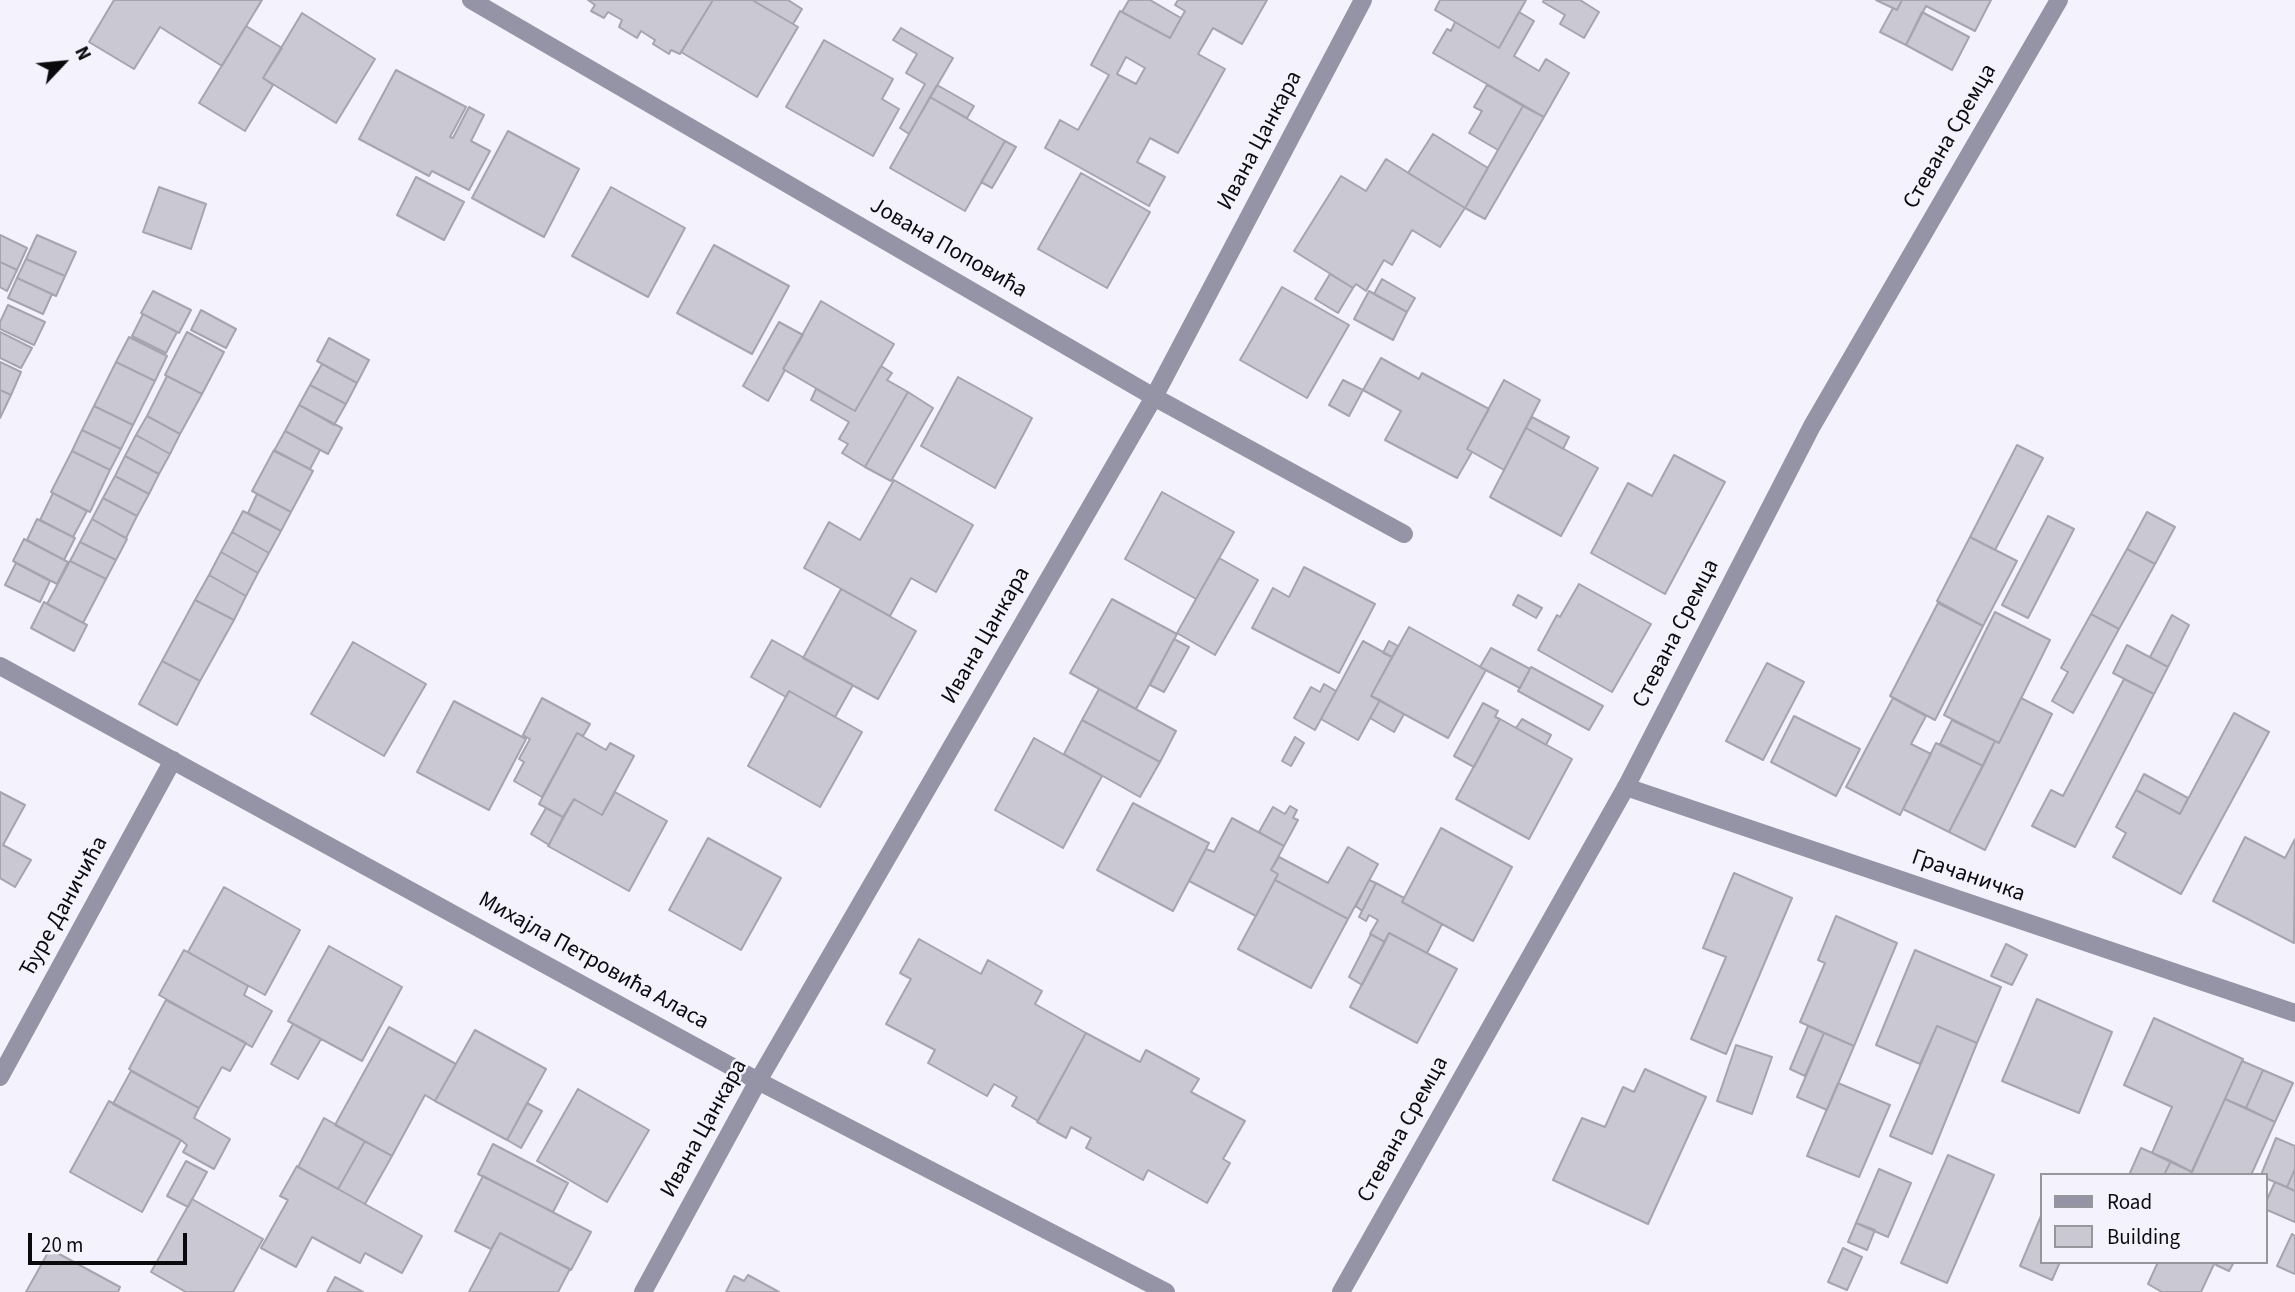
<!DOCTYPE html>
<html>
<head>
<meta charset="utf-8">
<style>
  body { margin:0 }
  #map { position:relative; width:2295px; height:1292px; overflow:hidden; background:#f3f2fd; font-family:"Source Sans 3",sans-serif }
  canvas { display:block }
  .legend { position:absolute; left:2040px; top:1173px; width:228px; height:91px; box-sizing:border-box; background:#f3f2fd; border:2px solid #96969d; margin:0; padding:9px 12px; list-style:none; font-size:21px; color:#0b0b0e }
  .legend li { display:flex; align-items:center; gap:14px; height:35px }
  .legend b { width:35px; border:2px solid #96969d }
  .north { position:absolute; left:28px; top:28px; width:70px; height:70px; -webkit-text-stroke:5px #f3f2fd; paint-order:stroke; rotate:64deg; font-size:19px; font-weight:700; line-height:28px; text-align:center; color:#0b0b0e }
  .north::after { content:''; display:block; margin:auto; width:24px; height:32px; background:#0b0b0e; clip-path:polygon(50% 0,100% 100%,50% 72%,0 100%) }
  .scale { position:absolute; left:28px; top:1233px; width:159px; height:32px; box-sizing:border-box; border:4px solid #0b0b0e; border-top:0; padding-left:9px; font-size:21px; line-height:24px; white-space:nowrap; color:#0b0b0e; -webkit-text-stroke:5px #f3f2fd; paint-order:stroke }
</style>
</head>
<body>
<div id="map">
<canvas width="2295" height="1292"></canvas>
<ul class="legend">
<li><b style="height:9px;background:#9594a6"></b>Road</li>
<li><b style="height:19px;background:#c9c8d3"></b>Building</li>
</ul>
<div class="north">N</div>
<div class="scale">20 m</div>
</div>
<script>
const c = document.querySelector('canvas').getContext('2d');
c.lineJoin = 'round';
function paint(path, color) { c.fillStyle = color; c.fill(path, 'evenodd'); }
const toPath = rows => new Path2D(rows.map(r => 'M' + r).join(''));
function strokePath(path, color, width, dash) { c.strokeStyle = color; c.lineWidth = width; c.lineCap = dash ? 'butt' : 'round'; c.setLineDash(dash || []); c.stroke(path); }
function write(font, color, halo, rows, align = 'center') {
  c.font = font + ' "Source Sans 3",sans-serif'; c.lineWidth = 5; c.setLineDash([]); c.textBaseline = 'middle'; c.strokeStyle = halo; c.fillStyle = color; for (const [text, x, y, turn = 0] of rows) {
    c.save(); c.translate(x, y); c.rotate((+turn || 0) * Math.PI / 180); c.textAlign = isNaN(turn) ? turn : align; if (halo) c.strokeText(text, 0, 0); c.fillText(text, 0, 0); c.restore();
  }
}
const building = toPath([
  [114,0,262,0,222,66,160,27,134,69,89,42,114,0],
  [588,0,713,0,680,54,671,50,669,54,653,44,655,40,641,31,637,38,619,27,622,20,608,12,604,18,591,11,595,5,588,0],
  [713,0,752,0,798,27,757,97,681,52,713,0],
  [752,0,788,0,802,9,793,24,752,0],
  [1129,0,1150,0,1181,18,1170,38,1122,12,1129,0],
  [1178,0,1267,0,1242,44,1213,28,1198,54,1225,69,1178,153,1150,138,1137,162,1165,177,1149,206,1045,148,1060,120,1078,130,1109,75,1091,65,1120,11,1170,38,1185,11,1175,5,1178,0],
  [1126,57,1145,68,1136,84,1117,74,1126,57],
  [1440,0,1526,0,1499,48,1435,10,1440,0],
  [1544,0,1580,0,1599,12,1584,38,1560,24,1565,15,1543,2,1544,0],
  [1876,0,1902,0,1897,10,1876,0],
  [1902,0,1991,0,1975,31,1926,6,1906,45,1880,32,1893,8,1897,10,1902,0],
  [1519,12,1534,21,1514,56,1539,71,1546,59,1569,73,1544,117,1433,53,1447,29,1451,31,1455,22,1499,48,1519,12],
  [1922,12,1969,37,1952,70,1906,45,1922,12],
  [302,13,375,59,336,123,263,78,302,13],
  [246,26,282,48,263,78,273,85,245,131,199,103,246,26],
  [901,28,953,58,909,134,900,128,925,84,906,73,917,54,893,40,901,28],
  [824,40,893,79,882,99,899,109,873,156,786,107,824,40],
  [396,70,466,107,450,137,453,138,469,107,484,115,471,141,490,151,469,190,432,171,429,176,359,139,396,70],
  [937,85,974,106,967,118,930,97,937,85],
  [1487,85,1523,106,1498,150,1469,133,1482,111,1474,107,1487,85],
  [930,97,1005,141,965,211,890,168,930,97],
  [1523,106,1544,117,1485,219,1465,208,1523,106],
  [508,131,579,169,544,237,472,198,508,131],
  [1433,134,1488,168,1465,208,1408,173,1433,134],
  [1005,141,1016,147,992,188,981,182,1005,141],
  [1386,159,1465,208,1440,247,1412,230,1392,265,1384,260,1366,291,1356,284,1353,288,1294,251,1341,176,1366,191,1386,159],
  [1081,173,1150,212,1107,288,1038,249,1081,173],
  [416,177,464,202,444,240,397,215,416,177],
  [159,187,206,204,191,249,143,232,159,187],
  [611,187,685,228,648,297,572,256,611,187],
  [0,235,27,248,17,270,0,262,0,235],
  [37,235,76,252,65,276,26,259,37,235],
  [714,245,789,286,752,354,677,313,714,245],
  [26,259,65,276,56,296,17,278,26,259],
  [0,262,17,270,7,291,0,287,0,262],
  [1330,274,1353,288,1338,313,1315,299,1330,274],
  [17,278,52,294,43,314,8,298,17,278],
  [1382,279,1415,298,1407,312,1374,294,1382,279],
  [1282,287,1349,325,1307,398,1240,360,1282,287],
  [153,291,191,310,179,333,141,313,153,291],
  [1369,291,1407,312,1393,340,1354,319,1369,291],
  [821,301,894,344,855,411,783,369,821,301],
  [8,305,45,322,34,345,0,329,0,322,8,305],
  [201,310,236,329,226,348,191,330,201,310],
  [143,314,177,332,166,353,132,336,143,314],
  [779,322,803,335,783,369,785,370,768,401,743,386,779,322],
  [0,332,32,348,21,368,0,358,0,332],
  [187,332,224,352,202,394,165,375,187,332],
  [129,337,167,356,155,381,116,362,129,337],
  [329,338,369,360,357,383,317,361,329,338],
  [1381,358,1419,379,1422,373,1489,409,1467,449,1472,452,1457,478,1385,440,1401,411,1363,390,1381,358],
  [0,362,21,372,11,395,0,390,0,362],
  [116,362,155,381,133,425,94,406,116,362],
  [322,364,357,383,346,404,310,385,322,364],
  [881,366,892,373,887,380,908,392,865,467,842,453,848,444,839,439,849,422,811,400,816,389,855,411,881,366],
  [167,376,202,394,180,434,147,416,167,376],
  [958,377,1032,418,995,488,921,446,958,377],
  [1343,380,1363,390,1349,416,1329,405,1343,380],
  [1504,380,1540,400,1504,470,1467,449,1504,380],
  [310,385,346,404,334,425,299,405,310,385],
  [0,390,11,395,0,418,0,390],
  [908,392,933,408,891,481,865,467,908,392],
  [299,405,342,428,328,454,285,431,299,405],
  [94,406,133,425,121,449,82,430,94,406],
  [147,416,180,434,170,454,136,435,147,416],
  [1532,417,1569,437,1563,449,1526,428,1532,417],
  [1526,428,1598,468,1561,536,1490,497,1526,428],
  [82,430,121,449,110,470,72,451,82,430],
  [285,431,320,450,310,469,274,451,285,431],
  [136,435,170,454,159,474,125,456,136,435],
  [2017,445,2043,458,1995,550,1970,537,2017,445],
  [274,450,313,471,291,512,252,491,274,450],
  [72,451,110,470,90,512,51,492,72,451],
  [1674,455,1725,482,1665,594,1591,553,1628,483,1652,496,1674,455],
  [125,456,159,474,149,494,115,476,125,456],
  [115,476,149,494,137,516,103,498,115,476],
  [894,480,973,525,936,592,911,578,890,616,804,568,829,522,860,540,894,480],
  [1162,492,1234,532,1196,599,1125,559,1162,492],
  [53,493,87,511,73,537,40,520,53,493],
  [257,494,291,512,281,531,248,513,257,494],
  [103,498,137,516,126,538,92,519,103,498],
  [243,511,281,531,269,553,232,532,243,511],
  [2147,512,2175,527,2155,564,2127,549,2147,512],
  [2048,516,2074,529,2028,618,2002,605,2048,516],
  [37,519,75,538,64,560,27,540,37,519],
  [92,519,127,539,116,560,80,542,92,519],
  [232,532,269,553,258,573,221,552,232,532],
  [1970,537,2017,561,1983,626,1937,601,1970,537],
  [24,539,68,562,57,584,13,561,24,539],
  [80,542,116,560,106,579,70,561,80,542],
  [2127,549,2155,564,2119,629,2091,614,2127,549],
  [221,552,258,573,246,596,209,575,221,552],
  [1219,558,1258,580,1215,655,1177,633,1219,558],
  [70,561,106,579,83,623,47,604,70,561],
  [16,563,50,581,40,602,5,585,16,563],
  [1304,567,1375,604,1339,673,1252,628,1273,588,1289,597,1304,567],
  [209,575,246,596,234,620,195,600,209,575],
  [1579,584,1651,624,1612,692,1538,650,1557,615,1560,617,1579,584],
  [841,589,916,631,878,699,803,658,841,589],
  [1518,595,1542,608,1536,618,1513,605,1518,595],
  [1112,599,1177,634,1136,709,1070,673,1112,599],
  [195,600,234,620,200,681,162,661,195,600],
  [44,602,87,625,74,651,31,628,44,602],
  [1938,603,1983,626,1935,720,1890,696,1938,603],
  [1995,612,2050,640,1999,743,1944,715,1995,612],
  [2091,614,2119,629,2073,713,2052,701,2068,672,2061,668,2091,614],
  [2172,615,2189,625,2168,667,2150,657,2172,615],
  [1409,627,1486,670,1448,738,1371,696,1409,627],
  [1174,639,1189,647,1164,692,1150,685,1174,639],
  [772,640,853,685,835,717,789,691,786,697,751,677,772,640],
  [1363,641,1392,657,1371,696,1380,700,1358,740,1321,719,1363,641],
  [1389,641,1398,646,1392,657,1383,653,1389,641],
  [353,642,426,684,384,756,311,714,353,642],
  [2127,645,2168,667,2154,694,2113,673,2127,645],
  [1491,648,1530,669,1520,688,1480,667,1491,648],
  [162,661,200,681,177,725,139,704,162,661],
  [1767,663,1804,682,1763,760,1726,741,1767,663],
  [1531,667,1603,706,1589,730,1518,691,1531,667],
  [2124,679,2154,694,2075,847,2032,826,2051,790,2063,796,2124,679],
  [1324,684,1336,691,1315,730,1294,718,1311,687,1320,692,1324,684],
  [1099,689,1176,731,1160,762,1082,720,1099,689],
  [789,691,862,732,820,807,748,766,789,691],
  [542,698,590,724,583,736,577,733,542,797,514,781,524,762,519,759,530,739,523,735,542,698],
  [1893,698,1926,716,1911,744,1931,754,1900,815,1846,787,1893,698],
  [2021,698,2052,714,1985,850,1949,832,1995,741,1999,743,2021,698],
  [1380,700,1404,714,1394,732,1370,718,1380,700],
  [454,701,526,739,489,810,417,772,454,701],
  [1483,703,1498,711,1495,717,1500,719,1474,767,1454,756,1483,703],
  [2234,713,2269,732,2181,894,2113,857,2126,833,2116,827,2136,790,2180,814,2234,713],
  [1794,716,1860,749,1836,796,1771,762,1794,716],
  [1500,719,1572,759,1529,839,1456,799,1500,719],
  [1522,719,1551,735,1546,745,1516,728,1522,719],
  [1082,720,1160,762,1140,797,1064,754,1082,720],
  [1952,720,1995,741,1983,766,1940,744,1952,720],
  [577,733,606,750,610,743,634,756,602,815,574,799,563,817,539,804,577,733],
  [1295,737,1304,743,1291,766,1282,761,1295,737],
  [1034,738,1102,776,1063,848,995,810,1034,738],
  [1936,743,1983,766,1949,832,1903,809,1936,743],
  [2144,774,2188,798,2180,814,2136,790,2144,774],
  [0,792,25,805,3,845,31,860,15,887,0,878,0,792],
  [615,792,667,821,629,891,548,846,574,799,602,815,615,792],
  [1133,803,1209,843,1173,911,1097,870,1133,803],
  [1290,806,1297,810,1293,818,1298,820,1284,846,1259,832,1273,807,1285,814,1290,806],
  [546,808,563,817,549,845,531,834,546,808],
  [1232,818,1284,846,1271,870,1278,874,1256,916,1189,881,1206,849,1214,852,1232,818],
  [1441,828,1512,867,1473,941,1402,902,1441,828],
  [2245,837,2285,858,2295,839,2294,943,2213,901,2245,837],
  [708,838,781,878,741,950,669,910,708,838],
  [1348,847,1378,864,1348,919,1275,880,1278,874,1271,870,1279,857,1328,883,1348,847],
  [1734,873,1792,898,1726,1054,1691,1039,1726,957,1703,948,1734,873],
  [1275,880,1348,919,1311,988,1238,949,1275,880],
  [1369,880,1376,883,1362,911,1356,906,1369,880],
  [1376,883,1404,898,1402,902,1442,924,1427,953,1389,933,1385,942,1370,934,1378,920,1369,915,1366,921,1359,917,1376,883],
  [224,887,300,930,265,995,188,952,224,887],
  [1836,916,1897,943,1854,1046,1800,1022,1825,963,1818,960,1836,916],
  [1389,933,1457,969,1417,1043,1350,1007,1389,933],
  [1371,934,1385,942,1362,985,1349,977,1371,934],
  [919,939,981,974,988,960,1042,991,1035,1004,1086,1033,1038,1121,1012,1106,1017,1097,994,1084,987,1096,928,1063,935,1050,886,1024,911,979,900,973,919,939],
  [2006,944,2027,955,2012,985,1991,976,2006,944],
  [329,946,402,987,362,1061,288,1021,329,946],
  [184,950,248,986,244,995,272,1011,252,1047,159,995,184,950],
  [1915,950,2001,987,1977,1043,1937,1026,1920,1064,1876,1045,1915,950],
  [2037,999,2112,1032,2079,1113,2002,1081,2037,999],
  [166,1000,246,1043,230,1071,222,1067,199,1108,129,1069,166,1000],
  [2154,1018,2243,1059,2192,1172,2152,1153,2172,1107,2124,1085,2154,1018],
  [293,1024,321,1039,298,1079,271,1064,293,1024],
  [1808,1026,1824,1033,1805,1076,1790,1069,1808,1026],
  [1937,1026,1977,1043,1932,1154,1890,1136,1937,1026],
  [389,1027,456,1064,435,1101,425,1095,392,1156,335,1125,389,1027],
  [475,1030,546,1069,507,1140,435,1101,475,1030],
  [1086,1033,1140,1062,1146,1050,1199,1079,1191,1092,1245,1121,1223,1159,1230,1163,1207,1203,1148,1170,1143,1180,1086,1148,1091,1138,1071,1127,1066,1138,1037,1122,1086,1033],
  [1824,1033,1854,1046,1827,1110,1797,1097,1824,1033],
  [1736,1045,1772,1057,1752,1114,1717,1101,1736,1045],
  [2242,1061,2263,1070,2246,1108,2225,1099,2242,1061],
  [1645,1069,1706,1097,1648,1224,1553,1180,1582,1118,1605,1127,1623,1087,1634,1092,1645,1069],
  [2263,1070,2293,1083,2275,1122,2246,1108,2263,1070],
  [131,1071,199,1108,194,1118,230,1139,214,1169,183,1152,187,1145,181,1140,113,1104,131,1071],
  [1838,1083,1890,1105,1859,1177,1807,1156,1838,1083],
  [578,1089,649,1130,607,1202,537,1161,578,1089],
  [2225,1099,2275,1122,2251,1175,2194,1175,2191,1173,2225,1099],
  [109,1101,181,1140,142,1212,70,1172,109,1101],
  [527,1103,542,1111,521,1148,507,1140,527,1103],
  [324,1118,365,1141,338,1189,298,1167,324,1118],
  [2276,1138,2295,1146,2295,1169,2287,1187,2265,1178,2265,1175,2261,1175,2276,1138],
  [365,1141,392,1156,365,1204,338,1189,365,1141],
  [493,1144,568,1183,553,1212,478,1174,493,1144],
  [2141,1148,2171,1161,2164,1175,2129,1175,2141,1148],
  [1948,1155,1994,1175,1947,1283,1901,1263,1948,1155],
  [186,1161,207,1172,188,1207,167,1196,186,1161],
  [2171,1161,2192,1172,2191,1175,2164,1175,2171,1161],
  [297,1166,422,1236,402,1273,365,1253,360,1263,312,1237,296,1267,261,1248,288,1200,280,1196,297,1166],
  [1879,1169,1911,1183,1888,1237,1856,1223,1879,1169],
  [2295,1169,2295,1191,2287,1187,2295,1169],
  [483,1176,591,1232,571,1270,500,1233,491,1249,455,1231,483,1176],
  [2275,1182,2295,1191,2295,1222,2265,1209,2265,1204,2275,1182],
  [192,1199,263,1239,233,1292,186,1292,151,1272,192,1199],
  [2041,1216,2041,1262,2060,1262,2052,1280,2020,1266,2041,1216],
  [1856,1223,1875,1230,1867,1250,1848,1242,1856,1223],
  [500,1233,570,1269,558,1292,469,1292,500,1233],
  [2292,1234,2295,1236,2295,1274,2277,1266,2292,1234],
  [1843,1248,1862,1257,1847,1290,1828,1282,1843,1248],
  [50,1249,120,1287,118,1292,26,1292,50,1249],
  [2158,1262,2215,1262,2201,1292,2162,1292,2148,1284,2158,1262],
  [2218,1262,2234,1262,2229,1271,2216,1265,2218,1262],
  [748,1275,779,1292,726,1292,734,1276,744,1281,748,1275],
  [335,1277,363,1292,327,1292,335,1277]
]);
paint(building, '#c9c8d3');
strokePath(building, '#a6a5af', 2);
strokePath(toPath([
  [1626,787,1812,426,2059,0]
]), '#9594a6', 18);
strokePath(toPath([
  [471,0,1154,397,1404,534],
  [0,666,758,1081,1166,1292],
  [0,1077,173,760],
  [643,1292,758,1081,1154,397,1363,0],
  [1341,1292,1626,787,2295,1013]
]), '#9594a6', 18);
write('23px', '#0b0b0e', '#f3f2fd', [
  ["Стевана Сремца",1951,137,-60],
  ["Ивана Цанкара",1261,141,-62],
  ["Јована Поповића",948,249,30],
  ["Стевана Сремца",1677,634,-63],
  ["Ивана Цанкара",987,636,-60],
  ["Грачаничка",1968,877,19],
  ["Ђуре Даничића",65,907,-61],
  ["Михајла Петровића Аласа",593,962,29],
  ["Ивана Цанкара",705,1129,-61],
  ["Стевана Сремца",1404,1130,-61]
]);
</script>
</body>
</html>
